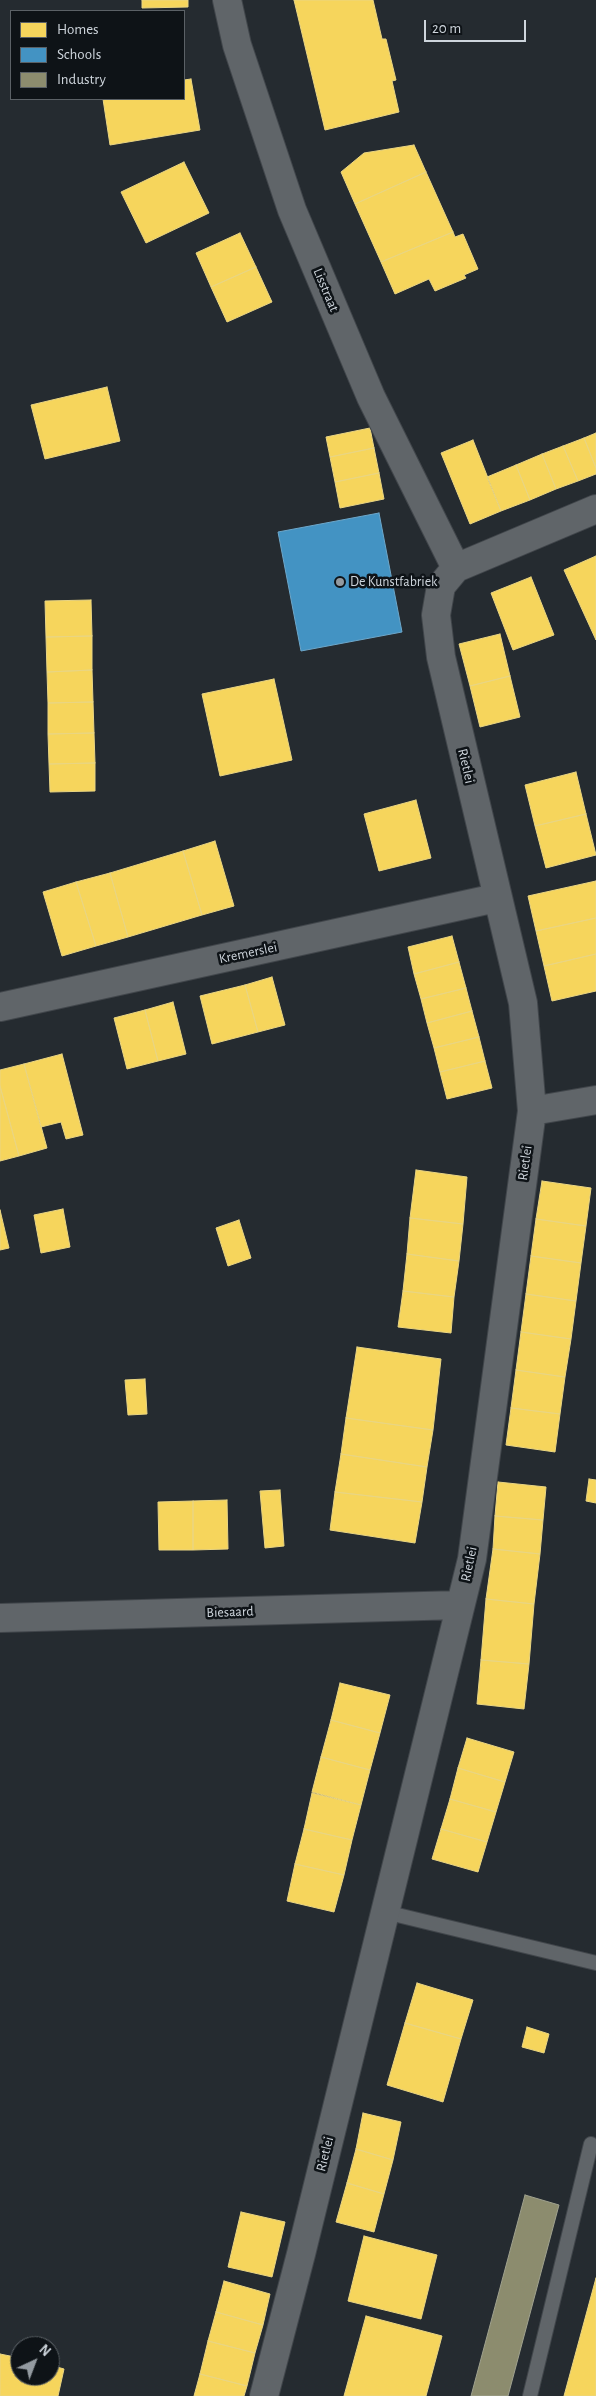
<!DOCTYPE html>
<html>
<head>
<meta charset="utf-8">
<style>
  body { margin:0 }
  #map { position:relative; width:596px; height:2396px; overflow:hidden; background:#252b30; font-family:"Alegreya Sans",sans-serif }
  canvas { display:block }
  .legend { position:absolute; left:10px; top:10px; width:175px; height:90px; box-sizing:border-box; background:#0e1317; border:1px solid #5b6166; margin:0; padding:6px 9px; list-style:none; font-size:15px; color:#ced5dc }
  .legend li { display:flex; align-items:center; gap:10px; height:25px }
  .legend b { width:25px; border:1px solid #5b6166 }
  .north { position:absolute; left:10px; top:2336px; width:50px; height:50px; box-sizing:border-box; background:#0e1317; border:1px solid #5b6166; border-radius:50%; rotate:43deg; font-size:14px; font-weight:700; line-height:20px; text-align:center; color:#ced5dc }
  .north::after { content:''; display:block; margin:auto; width:18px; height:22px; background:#939aa0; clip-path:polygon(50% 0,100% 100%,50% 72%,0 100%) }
  .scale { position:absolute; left:424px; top:20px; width:102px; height:22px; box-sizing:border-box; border:2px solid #ced5dc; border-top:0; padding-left:6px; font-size:15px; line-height:18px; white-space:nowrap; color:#ced5dc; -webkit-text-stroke:4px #0e1317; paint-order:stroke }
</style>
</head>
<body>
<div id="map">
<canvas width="596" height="2396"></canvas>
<ul class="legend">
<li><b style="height:14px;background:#f6d55c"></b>Homes</li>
<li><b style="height:14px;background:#4393c3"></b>Schools</li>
<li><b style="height:14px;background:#8c8c6e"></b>Industry</li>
</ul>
<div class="north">N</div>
<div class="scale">20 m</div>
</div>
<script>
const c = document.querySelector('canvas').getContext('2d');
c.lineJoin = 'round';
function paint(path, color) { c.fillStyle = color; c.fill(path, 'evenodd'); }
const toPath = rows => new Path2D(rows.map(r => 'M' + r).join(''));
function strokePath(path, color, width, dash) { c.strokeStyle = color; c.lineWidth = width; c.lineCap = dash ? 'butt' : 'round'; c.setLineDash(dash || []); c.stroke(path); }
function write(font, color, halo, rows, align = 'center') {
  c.font = font + ' "Alegreya Sans",sans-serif'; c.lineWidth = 5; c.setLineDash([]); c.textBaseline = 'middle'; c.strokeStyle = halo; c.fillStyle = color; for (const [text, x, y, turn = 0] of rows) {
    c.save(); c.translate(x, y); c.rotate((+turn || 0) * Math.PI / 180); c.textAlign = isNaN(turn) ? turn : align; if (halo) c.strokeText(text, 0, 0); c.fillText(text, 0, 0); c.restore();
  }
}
const homes = toPath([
  [142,0,188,0,188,7,142,8,142,0],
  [294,0,373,0,382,39,386,39,396,80,392,81,399,112,325,130,294,0],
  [191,79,200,130,110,145,103,99,184,99,184,80,191,79],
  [414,145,426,172,355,204,341,172,364,153,414,145],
  [184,162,209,213,146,243,121,192,184,162],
  [426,172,453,232,381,262,355,204,426,172],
  [453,232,455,237,463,234,478,269,464,275,466,278,435,291,429,279,395,294,381,262,453,232],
  [240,233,256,267,211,287,196,253,240,233],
  [256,267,272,302,227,322,211,287,256,267],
  [107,387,120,441,45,459,31,405,107,387],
  [370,428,374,448,330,457,326,437,370,428],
  [596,433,596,468,584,438,596,433],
  [584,438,596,468,596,474,578,481,563,446,584,438],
  [473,440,501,511,470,524,441,453,473,440],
  [563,446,578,481,556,489,542,454,563,446],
  [374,448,379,473,335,482,330,457,374,448],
  [542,454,556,489,530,500,516,465,542,454],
  [516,465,530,500,501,511,487,477,516,465],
  [379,473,384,499,340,508,335,482,379,473],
  [596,556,596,640,564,570,596,556],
  [531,577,554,635,513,650,491,593,531,577],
  [91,600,92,636,46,637,45,601,91,600],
  [500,634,510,676,470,686,459,644,500,634],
  [92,636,92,670,47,672,46,637,92,636],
  [92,670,93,702,48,703,47,672,92,670],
  [510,676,520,717,480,727,470,686,510,676],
  [274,679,292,760,220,776,202,694,274,679],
  [93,702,94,733,48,734,48,703,93,702],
  [94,733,95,763,49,764,48,734,94,733],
  [95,763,95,791,50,792,49,764,95,763],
  [576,772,586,814,535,826,525,785,576,772],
  [416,800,431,858,379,871,364,814,416,800],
  [586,814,596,855,546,868,535,826,586,814],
  [215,841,234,906,202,915,183,851,215,841],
  [183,851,202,915,128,937,110,873,183,851],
  [110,873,128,937,96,946,76,882,110,873],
  [596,881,596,918,536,931,528,896,596,881],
  [76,882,96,946,62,956,43,892,76,882],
  [596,918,596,954,544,966,536,931,596,918],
  [452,936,459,962,414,974,408,947,452,936],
  [596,954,596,991,552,1001,544,966,596,954],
  [459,962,466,988,421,999,414,974,459,962],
  [272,977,285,1025,258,1032,245,985,272,977],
  [245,985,258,1032,212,1044,200,996,245,985],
  [466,988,472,1011,427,1023,421,999,466,988],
  [173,1002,186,1054,158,1061,145,1010,173,1002],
  [145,1010,158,1061,127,1069,114,1018,145,1010],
  [472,1011,479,1037,434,1048,427,1023,472,1011],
  [479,1037,485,1061,440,1072,434,1048,479,1037],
  [62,1054,83,1135,66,1139,61,1122,41,1127,24,1064,62,1054],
  [485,1061,492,1088,447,1099,440,1072,485,1061],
  [24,1064,47,1148,19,1156,0,1086,0,1070,24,1064],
  [0,1086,19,1156,0,1161,0,1086],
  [416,1170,467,1177,463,1224,410,1218,416,1170],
  [542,1181,591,1188,586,1226,536,1219,542,1181],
  [63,1209,70,1247,41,1253,34,1215,63,1209],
  [0,1210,9,1248,0,1250,0,1210],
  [410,1218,463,1224,459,1261,407,1254,410,1218],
  [536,1219,586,1226,581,1263,531,1256,536,1219],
  [239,1220,251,1258,228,1266,216,1228,239,1220],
  [407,1254,459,1261,454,1297,403,1291,407,1254],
  [531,1256,581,1263,576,1301,526,1294,531,1256],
  [403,1291,454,1297,451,1333,398,1327,403,1291],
  [526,1294,576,1301,571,1339,521,1332,526,1294],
  [521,1332,571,1339,565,1377,516,1370,521,1332],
  [357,1347,441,1359,433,1430,346,1418,357,1347],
  [516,1370,565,1377,560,1414,511,1408,516,1370],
  [145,1379,147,1414,128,1415,125,1380,145,1379],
  [511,1408,560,1414,555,1452,506,1445,511,1408],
  [346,1418,433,1430,427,1467,341,1454,346,1418],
  [341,1454,427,1467,422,1502,335,1492,341,1454],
  [589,1479,596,1480,596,1503,586,1501,589,1479],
  [498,1482,546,1487,543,1520,495,1516,498,1482],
  [280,1490,284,1546,265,1548,260,1491,280,1490],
  [335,1492,422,1502,415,1543,330,1530,335,1492],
  [227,1500,228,1549,193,1550,193,1501,227,1500],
  [193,1501,193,1550,159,1550,158,1502,193,1501],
  [495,1516,543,1520,540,1554,493,1549,495,1516],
  [493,1549,540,1554,534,1604,486,1599,493,1549],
  [486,1599,534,1604,529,1664,481,1660,486,1599],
  [481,1660,529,1664,524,1709,477,1704,481,1660],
  [340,1683,390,1695,380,1733,331,1720,340,1683],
  [331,1720,380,1733,370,1770,321,1757,331,1720],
  [467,1738,514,1752,505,1782,458,1768,467,1738],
  [321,1757,370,1770,361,1805,312,1792,321,1757],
  [458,1768,505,1782,496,1812,450,1799,458,1768],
  [312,1793,361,1805,352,1840,304,1829,312,1793],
  [450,1799,496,1812,487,1842,441,1829,450,1799],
  [304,1829,352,1840,344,1875,295,1864,304,1829],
  [441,1829,487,1842,478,1872,432,1859,441,1829],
  [295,1864,344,1875,334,1912,287,1901,295,1864],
  [417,1983,473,2000,461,2039,405,2023,417,1983],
  [405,2023,461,2039,443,2102,387,2085,405,2023],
  [527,2027,549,2034,544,2053,522,2047,527,2027],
  [363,2113,401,2122,393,2160,356,2149,363,2113],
  [356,2149,393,2160,384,2194,347,2183,356,2149],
  [347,2183,384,2194,374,2232,336,2222,347,2183],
  [241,2212,285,2222,272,2277,228,2267,241,2212],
  [364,2236,437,2255,421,2319,348,2301,364,2236],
  [596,2278,596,2396,564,2396,596,2278],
  [224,2281,270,2294,263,2325,216,2312,224,2281],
  [216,2312,263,2325,255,2353,208,2341,216,2312],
  [366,2316,442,2336,426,2396,344,2396,366,2316],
  [208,2341,255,2353,247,2386,200,2374,208,2341],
  [0,2354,20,2358,20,2376,50,2376,50,2365,64,2369,58,2396,0,2396,0,2354],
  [200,2374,247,2386,244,2396,194,2396,200,2374]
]);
paint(homes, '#f6d55c');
strokePath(homes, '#ead582', 1);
const schools = toPath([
  [379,513,402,632,301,651,278,532,379,513]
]);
paint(schools, '#4393c3');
strokePath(schools, '#6da7ca', 1);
const industry = toPath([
  [525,2195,559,2205,508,2396,471,2396,525,2195]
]);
paint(industry, '#8c8c6e');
strokePath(industry, '#a0a28f', 1);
const service = toPath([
  [385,1912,596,1963],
  [530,2396,591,2144]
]);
const minor = toPath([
  [227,0,237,45,292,210,371,397,456,568],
  [0,1007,496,898],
  [532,1111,596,1100],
  [0,1618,459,1605],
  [264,2396,301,2254,472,1559,532,1111,523,1003,441,657,436,615,441,586,456,568,596,509]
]);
strokePath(service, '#41464b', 16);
strokePath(minor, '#41464b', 30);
strokePath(service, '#606569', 14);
strokePath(minor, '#606569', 28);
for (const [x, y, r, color] of [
  [340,582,5,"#939aa0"]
]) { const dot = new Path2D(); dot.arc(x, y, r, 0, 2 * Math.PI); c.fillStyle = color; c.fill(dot); strokePath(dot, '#0e1317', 2); }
write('14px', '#ced5dc', '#0e1317', [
  ["Lisstraat",326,290,67],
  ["Rietlei",466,766,77],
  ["Kremerslei",248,953,-12],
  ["Rietlei",525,1163,-82],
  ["Rietlei",469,1564,-78],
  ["Biesaard",230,1612,-2],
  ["Rietlei",325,2154,-76]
]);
write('14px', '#ced5dc', '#0e1317', [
  ["De Kunstfabriek",350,582]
], 'left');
</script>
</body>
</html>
